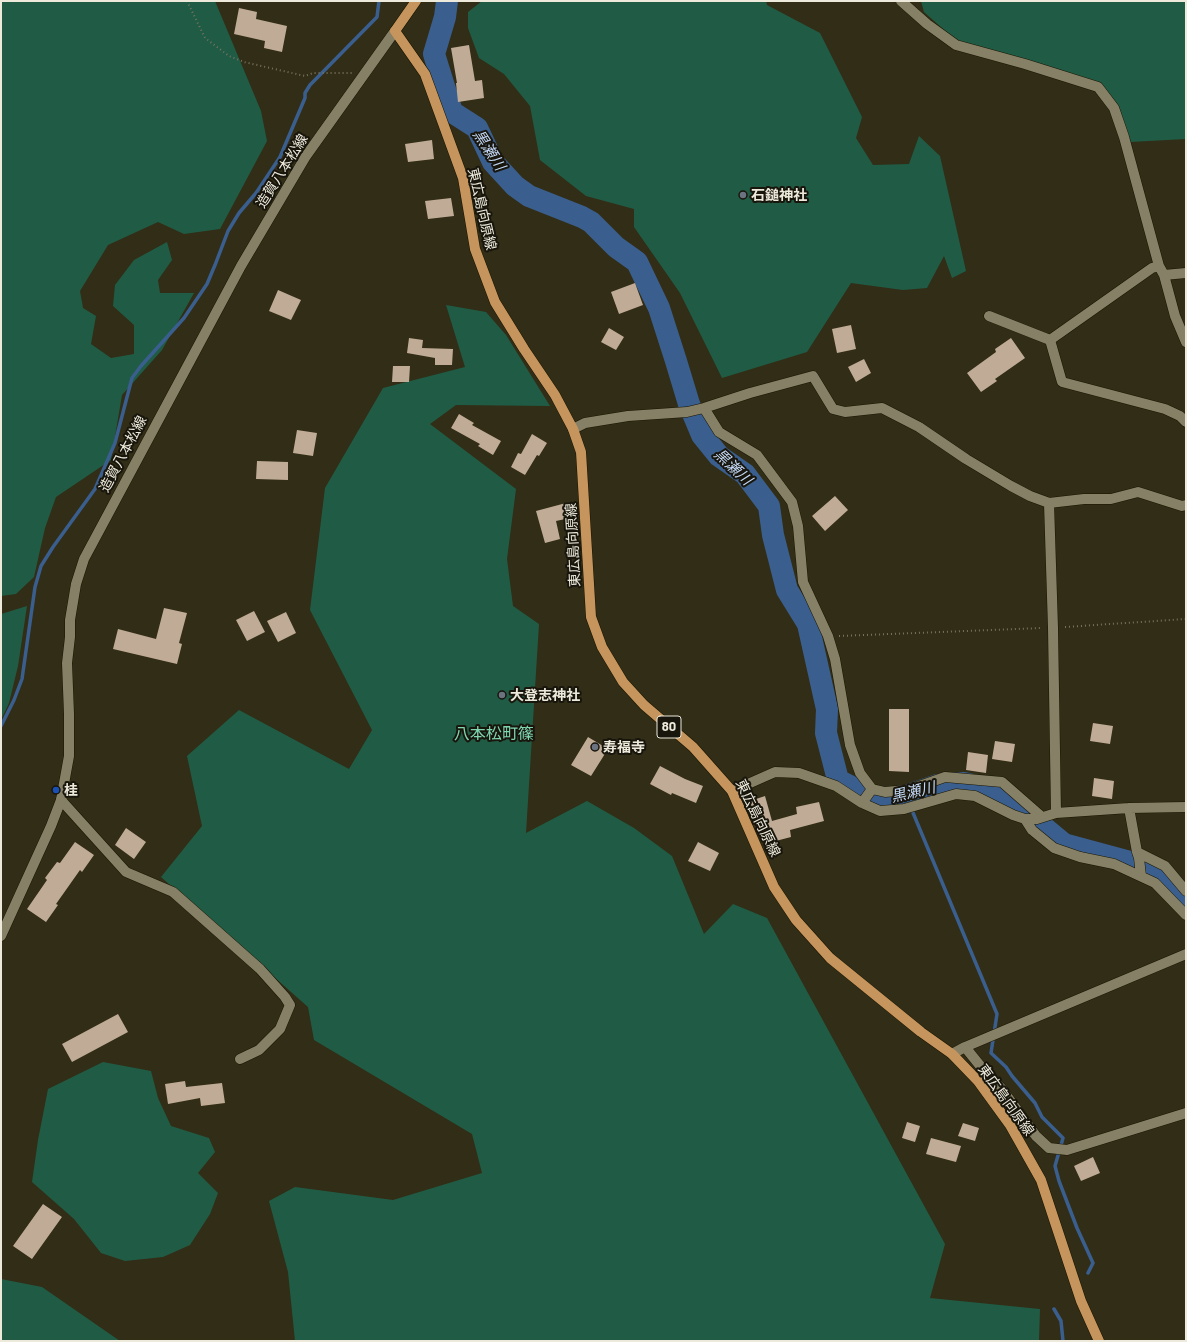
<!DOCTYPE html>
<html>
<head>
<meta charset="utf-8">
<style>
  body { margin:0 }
  #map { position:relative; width:1187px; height:1342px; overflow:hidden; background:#322d16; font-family:Barlow,sans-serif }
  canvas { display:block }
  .frame { position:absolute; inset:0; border:2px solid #edeadc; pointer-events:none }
</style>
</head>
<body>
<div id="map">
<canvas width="1187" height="1342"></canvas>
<div class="frame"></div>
</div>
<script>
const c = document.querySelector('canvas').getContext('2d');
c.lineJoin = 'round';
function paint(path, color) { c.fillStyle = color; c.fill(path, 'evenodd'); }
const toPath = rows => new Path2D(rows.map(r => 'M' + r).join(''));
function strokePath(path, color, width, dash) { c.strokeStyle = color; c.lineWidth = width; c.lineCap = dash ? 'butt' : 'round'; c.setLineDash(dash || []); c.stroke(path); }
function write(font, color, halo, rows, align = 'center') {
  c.font = font + ' Barlow,"Noto Sans JP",sans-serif'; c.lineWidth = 4; c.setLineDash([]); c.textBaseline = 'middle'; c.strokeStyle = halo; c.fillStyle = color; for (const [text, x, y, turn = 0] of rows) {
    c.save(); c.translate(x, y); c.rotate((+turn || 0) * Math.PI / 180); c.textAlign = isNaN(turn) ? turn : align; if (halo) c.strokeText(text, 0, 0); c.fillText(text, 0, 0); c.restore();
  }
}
paint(toPath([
  [1,1,215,1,261,111,267,141,220,229,184,234,158,222,108,245,80,291,83,308,96,316,91,344,111,358,134,354,134,325,113,306,115,285,134,260,167,242,172,260,158,280,160,293,194,293,162,350,122,395,111,460,56,497,45,528,34,577,16,594,1,596],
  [482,1,766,1,767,5,820,33,862,117,856,138,873,165,909,164,919,136,940,156,966,271,952,278,944,256,927,288,903,290,851,283,807,352,722,378,680,293,634,227,634,209,586,196,540,160,530,106,504,74,479,58,468,28,468,12],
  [921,1,1186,1,1186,139,1130,142,1119,106,1099,85,960,44,924,12],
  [446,305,486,312,506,335,550,406,456,405,430,424,516,489,507,559,513,606,539,624,526,833,587,801,634,828,672,856,704,934,733,904,767,918,945,1244,930,1298,1040,1309,1039,1341,295,1341,288,1272,269,1201,295,1187,393,1200,482,1173,472,1134,314,1040,308,1007,161,877,202,826,187,756,239,710,349,769,372,730,310,610,325,488,383,388,465,367],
  [27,606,18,666,9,703,1,720,1,614],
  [103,1062,151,1071,158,1098,171,1126,209,1138,215,1152,198,1173,218,1193,210,1214,190,1245,163,1257,125,1261,101,1253,74,1219,32,1182,38,1140,48,1089],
  [1,1279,42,1287,120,1341,1,1341]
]), '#205c45');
strokePath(toPath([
  [1,726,14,700,22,679,35,587,41,566,53,547,95,489,115,443,132,378,141,366,184,318,207,284,215,265,228,231,239,213,256,193,280,157,305,98,305,93,310,85,377,17,379,1],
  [906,796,997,1014,991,1053,1006,1067,1012,1076,1035,1103,1042,1117,1063,1138,1055,1166,1059,1181,1077,1228,1093,1263,1088,1273],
  [1054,1309,1061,1321,1063,1341]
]), '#3a5f8f', 3.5);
strokePath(toPath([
  [447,1,445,17,434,54,452,112,477,128,493,162,515,186,529,196,582,217,591,222,616,247,637,262,659,308,676,361,689,404,702,435,719,456,745,474,769,506,773,535,787,590,808,624,827,709,826,733,838,780,875,799,906,796,937,785,964,783,995,790,1004,794,1026,813],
  [1041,825,1064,844,1149,867,1186,904]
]), '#3a5f8f', 22);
paint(toPath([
  [239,8,257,12,256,19,287,26,282,52,264,48,265,41,234,34],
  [469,45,475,81,482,80,484,98,458,102,456,83,457,83,451,48],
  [432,140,434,159,408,162,405,144],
  [451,198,454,216,428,219,425,201],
  [635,283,643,305,619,314,611,292],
  [278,290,301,300,291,320,269,311],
  [851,325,856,349,837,353,832,329],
  [609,328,624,337,616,350,601,342],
  [409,338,423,340,422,348,453,349,452,365,435,365,435,358,407,353],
  [1011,338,1025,358,995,379,997,381,981,392,967,373,996,352,995,349],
  [864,359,871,373,856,382,848,367],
  [393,366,410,366,409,382,392,382],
  [459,414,474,423,472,425,501,441,493,455,478,446,480,444,451,428],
  [297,430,317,433,313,456,293,453],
  [532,434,547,443,539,456,537,455,525,475,511,467,518,453,521,454],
  [257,461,288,462,288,480,256,479],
  [835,496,848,510,825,531,812,516],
  [566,503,570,518,556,521,560,539,545,543,536,511],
  [164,608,187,613,179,643,182,644,177,664,113,649,118,629,156,639],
  [254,611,265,632,247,641,236,620],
  [286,612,296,633,278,642,267,621],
  [889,709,909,709,909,772,889,771],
  [1093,723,1113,726,1110,744,1090,741],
  [588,737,608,749,591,776,571,765],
  [995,741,1015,744,1012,762,992,759],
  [968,752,988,755,986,773,966,770],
  [660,766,685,779,703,786,696,803,672,793,671,795,650,784],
  [1094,778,1114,781,1112,799,1092,796],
  [765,796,772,821,797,814,796,807,819,802,824,821,790,830,791,837,768,843,762,819,756,821,750,801],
  [126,828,146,842,134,859,115,845],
  [75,842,94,855,82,872,80,870,56,904,58,905,46,922,27,909,47,880,45,878,57,862,60,863],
  [698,842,719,853,710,871,688,861],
  [118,1014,128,1032,72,1062,62,1044],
  [185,1081,186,1087,222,1083,225,1103,201,1106,200,1098,168,1104,165,1084],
  [907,1122,920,1126,915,1142,902,1138],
  [963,1123,979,1128,975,1141,958,1136],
  [931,1138,961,1146,956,1162,926,1154],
  [1093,1157,1100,1173,1081,1181,1074,1166],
  [43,1204,62,1217,32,1259,13,1246]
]), '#c0ac96');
const minor = toPath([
  [901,1,927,24,956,45,1025,64,1098,87,1114,108,1124,137,1159,266,1164,275,1175,316,1186,342],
  [1164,275,1186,273],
  [989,316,1050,340,1152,268,1159,266],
  [1050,340,1062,382,1165,409,1180,416,1186,422],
  [704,408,719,432,757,455,792,502,798,526,803,582,828,636,835,659,850,745,860,773,872,789,862,803],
  [573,429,585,423,628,416,687,412,704,408,750,393,813,376,833,409,845,412,882,408,919,427,966,459,1011,486,1030,496,1049,503,1084,499,1111,499,1138,492,1182,506,1186,505],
  [1049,503,1053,628,1056,813],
  [872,789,885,792,908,790,945,777,1002,782,1042,817],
  [732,791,775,772,799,773,836,786,862,803,880,811,904,809,956,794,975,796,1013,815,1025,819,1037,819,1056,813,1129,808,1186,807],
  [61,800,126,872,173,892,260,969,285,997,290,1005,280,1029,259,1050,240,1059],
  [1129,808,1137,852,1165,866,1186,891],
  [1025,819,1032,830,1054,848,1080,857,1114,864,1155,883,1186,915],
  [1137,852,1139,858,1141,876],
  [965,1047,986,1073,1001,1088,1036,1136,1049,1148,1067,1150,1186,1113],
  [952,1054,965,1047,1186,954]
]);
const secondary = toPath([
  [1,936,51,826,61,800,69,756,69,714,67,663,70,637,70,620,76,584,84,559,241,266,306,156,395,31]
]);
const primary = toPath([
  [416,1,395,31,425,74,463,178,475,249,495,302,524,349,555,395,573,429,581,452,591,617,602,647,623,682,644,705,693,747,732,791,774,887,796,920,830,958,921,1032,952,1054,978,1081,1010,1125,1041,1180,1081,1301,1099,1341]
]);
strokePath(minor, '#1a1501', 11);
strokePath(secondary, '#1a1501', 11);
strokePath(primary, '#1a1501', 11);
strokePath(toPath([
  [187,1,205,38,229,56,244,62,305,76,313,73,352,73],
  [1065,627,1186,619],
  [839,636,1042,628]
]), '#77735f', 2, [1, 3]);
strokePath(minor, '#858066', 10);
strokePath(secondary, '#858066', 10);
strokePath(primary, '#c6955d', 10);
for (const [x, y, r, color] of [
  [743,195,4,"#6b7280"],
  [502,695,4,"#6b7280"],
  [595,747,4,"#6b7280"],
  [56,790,4,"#1a4fb4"]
]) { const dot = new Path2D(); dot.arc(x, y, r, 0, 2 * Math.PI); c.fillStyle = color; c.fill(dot); strokePath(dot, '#18150c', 1.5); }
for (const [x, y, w] of [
  [669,727,24]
]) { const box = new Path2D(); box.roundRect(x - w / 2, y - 11, w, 22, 3); c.fillStyle = '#18150c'; c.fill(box); strokePath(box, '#edeadc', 1); }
write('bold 13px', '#edeadc', null, [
  ["80",669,727]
]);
write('14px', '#edeadc', '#18150c', [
  ["造賀八本松線",282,171,-58],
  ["東広島向原線",482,209,77],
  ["造賀八本松線",123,454,-62],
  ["東広島向原線",573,545,-93],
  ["東広島向原線",758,818,64],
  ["東広島向原線",1006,1100,54]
]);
write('bold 14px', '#edeadc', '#18150c', [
  ["石鎚神社",751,195],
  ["大登志神社",510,695],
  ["寿福寺",603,747],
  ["桂",64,790]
], 'left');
write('italic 15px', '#c3d9f7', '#18150c', [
  ["黒瀬川",489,150,57],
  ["黒瀬川",733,467,43],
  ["黒瀬川",913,792,-13]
]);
write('16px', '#7ed5b0', '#18150c', [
  ["八本松町篠",494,734]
]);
</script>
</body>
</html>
